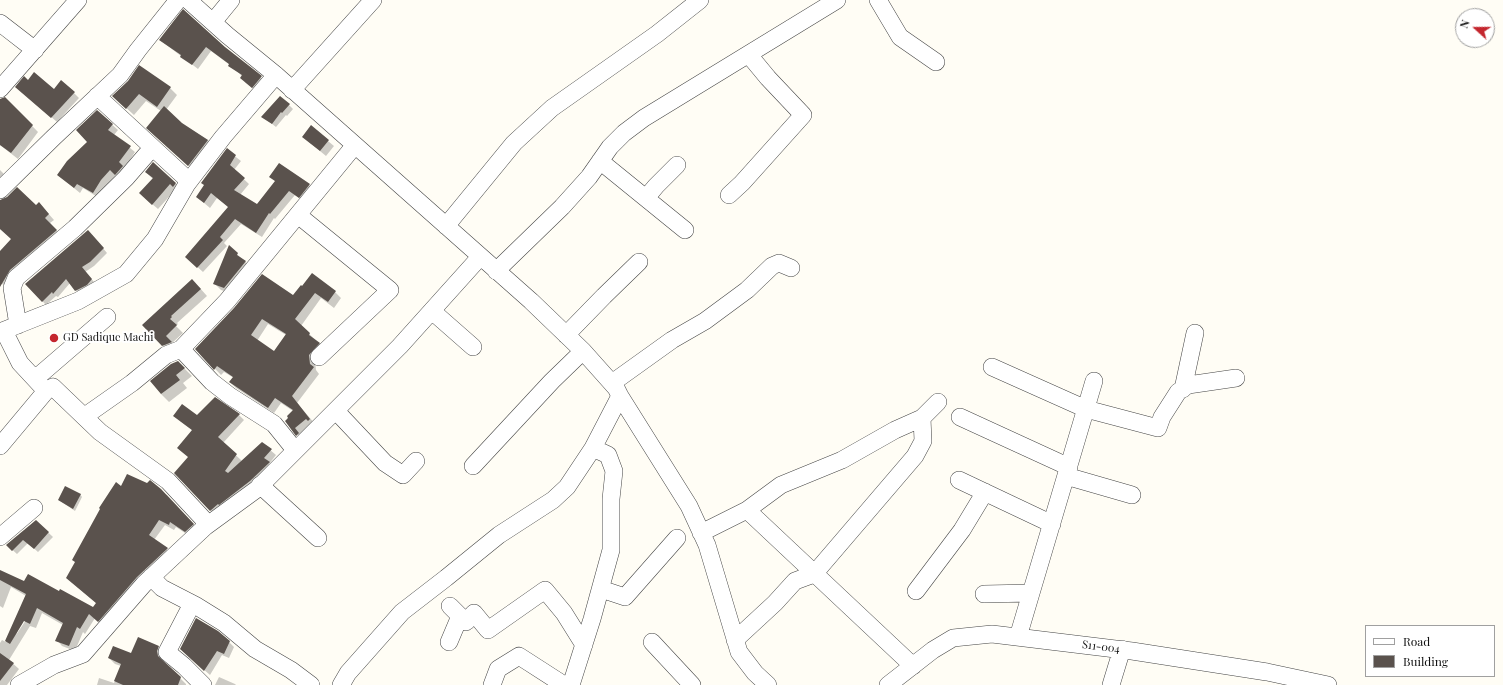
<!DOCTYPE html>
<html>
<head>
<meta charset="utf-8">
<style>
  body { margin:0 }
  #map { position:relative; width:1503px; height:685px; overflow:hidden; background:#fffdf5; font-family:"Playfair Display",serif }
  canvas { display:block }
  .legend { position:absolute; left:1365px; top:625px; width:130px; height:52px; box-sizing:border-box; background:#fff; border:1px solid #a0a0a0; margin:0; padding:5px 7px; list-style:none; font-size:12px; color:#111 }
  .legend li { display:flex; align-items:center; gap:8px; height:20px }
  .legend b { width:20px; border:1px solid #a0a0a0 }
  .north { position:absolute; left:1455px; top:8px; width:40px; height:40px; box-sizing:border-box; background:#fff; border:1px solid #a0a0a0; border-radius:50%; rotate:291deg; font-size:11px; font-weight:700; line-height:16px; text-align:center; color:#111 }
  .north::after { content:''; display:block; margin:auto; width:14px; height:18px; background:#c4262e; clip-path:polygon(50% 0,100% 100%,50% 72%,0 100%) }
</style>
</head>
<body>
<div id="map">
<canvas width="1503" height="685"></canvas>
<ul class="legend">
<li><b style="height:5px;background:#fff"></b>Road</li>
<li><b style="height:11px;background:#5a524d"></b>Building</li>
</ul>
<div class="north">N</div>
</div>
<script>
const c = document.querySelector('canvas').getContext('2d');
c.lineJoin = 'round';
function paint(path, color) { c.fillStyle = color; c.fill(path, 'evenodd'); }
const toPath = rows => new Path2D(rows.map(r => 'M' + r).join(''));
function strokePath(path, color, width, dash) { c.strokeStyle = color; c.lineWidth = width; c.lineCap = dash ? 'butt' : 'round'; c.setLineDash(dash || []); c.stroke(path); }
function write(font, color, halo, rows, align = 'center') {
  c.font = font + ' "Playfair Display",serif'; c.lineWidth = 4; c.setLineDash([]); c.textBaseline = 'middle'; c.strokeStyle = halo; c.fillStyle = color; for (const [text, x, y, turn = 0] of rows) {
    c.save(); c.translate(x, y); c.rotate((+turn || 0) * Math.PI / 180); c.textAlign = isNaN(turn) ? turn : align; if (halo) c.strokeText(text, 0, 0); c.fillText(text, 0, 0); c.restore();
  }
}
paint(toPath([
  [160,40,224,47,266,82,257,92,246,83,242,76,230,65,211,51,198,69],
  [28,81,54,90,74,93,79,98,57,122,22,91],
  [170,88,177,95,166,110,182,124,208,140,212,145,193,170,152,132,161,111,146,101,134,115,113,96],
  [5,98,38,132,18,159,0,145,0,99],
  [289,105,293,109,287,116,286,115,276,127,267,120],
  [97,111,118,130,114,135,135,152,124,169,121,180,116,175,106,186,99,198,83,188,80,193,58,175,89,142],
  [311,127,334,146,326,156,309,142],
  [227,150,241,161,234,170,249,184,240,195,257,205,276,182,271,177,279,164,309,185,315,190,305,202,295,195,275,219,274,218,262,237,241,224,224,243,227,246,203,272,192,262,229,207,217,198,210,208,197,197],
  [0,170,11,181,0,189],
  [146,172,175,183,181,189,176,189,158,209,145,198,153,179],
  [0,201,36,206,39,203,54,220,50,223,61,236,8,289,0,282,0,252,12,239,0,229],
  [92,235,107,253,94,266,85,272,96,284,80,295,70,283,58,297,56,296,46,305,26,284],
  [229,247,253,269,232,294,221,290,215,284],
  [199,287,207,296,177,323,178,324,176,326,183,333,172,343,177,349,170,352,143,325],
  [301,287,335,292,341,298,334,308,321,298,301,326,325,349,315,361,316,370,319,374,297,403,316,425,303,441,286,421,293,411,281,403,274,413,236,388,230,382,234,378,224,372,221,375,196,349,294,296],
  [268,324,286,335,274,352,257,341],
  [178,362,192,376,183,383,187,388,169,402,161,394],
  [239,415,244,420,223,443,242,461,262,443,276,455,269,464,274,468,215,515,210,510,189,457,193,431,180,421,197,417],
  [122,487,167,495,199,530,191,537,176,527,174,530,165,525,154,540,173,554,104,627,95,618,85,634,83,632,75,651,62,646,57,640,63,625,42,613,36,628,30,626,9,660,19,669,7,685,0,685,0,643,2,640,6,642,26,596,11,587,3,608,0,606,0,571,25,582,93,609,97,604,73,583],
  [26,616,28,617,16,635,18,630],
  [80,494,82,497,75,511,59,500],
  [36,521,53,537,38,552,28,543,17,554,7,545],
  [229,642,234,647,229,658,222,655,210,675,186,654],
  [158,647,164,653,162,658,165,665,180,678,186,684,186,685,97,685,99,678,114,683,121,666,115,664,109,658,131,655],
  [219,677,235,684,236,685,215,685]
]), '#0003');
paint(toPath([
  [183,9,225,47,262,76,252,88,240,78,242,75,228,66,229,64,206,47,192,65,180,57,181,55,159,40],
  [139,65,171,87,157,107,139,94,126,109,112,96,128,81],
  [34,72,54,89,61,80,75,92,51,118,15,87,24,76,28,80],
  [280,96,290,104,282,113,281,112,272,124,261,117],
  [5,97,33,125,11,153,0,145,0,99],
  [164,106,182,123,208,140,188,166,146,128],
  [97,110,113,124,108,130,131,146,119,162,123,166,115,175,110,170,101,180,93,193,77,184,74,188,57,175,67,161,87,142,76,130],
  [311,125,329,140,320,151,302,137],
  [227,148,236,155,230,165,245,178,234,190,257,204,275,181,269,177,279,163,310,184,299,198,289,191,270,214,269,213,256,233,235,219,220,237,223,240,197,268,185,257,228,207,211,193,204,203,196,197,204,185,201,183],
  [153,162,176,183,173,187,170,184,152,205,139,193,153,178,145,172],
  [17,187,36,205,39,202,49,214,45,218,57,230,10,270,0,287,0,251,11,239,0,229,0,200,7,197],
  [88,230,104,248,90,262,82,267,92,279,87,285,75,291,66,279,53,294,52,292,42,302,25,284],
  [229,245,238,253,237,255,246,261,224,288,213,284],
  [312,273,336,291,328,302,315,293,295,319,310,333,309,335,320,343,309,355,310,364,314,367,292,396,310,419,308,421,306,419,295,428,299,433,296,436,285,421,288,418,287,416,293,410,275,398,268,408,229,382,233,377,217,366,214,370,195,349,234,308,262,274,293,295,301,285,302,286],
  [262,319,286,334,274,351,251,335],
  [192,279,201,289,171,316,172,317,170,319,177,325,166,336,172,342,162,346,142,325],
  [178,361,185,368,176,375,180,380,161,394,150,381,171,364],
  [215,397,240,414,218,437,237,454,225,471,228,473,262,442,272,449,264,458,270,462,250,481,219,505,218,504,210,511,174,473,188,457,177,448,192,430,173,416,182,404,197,415],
  [127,474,147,483,150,480,161,489,194,524,185,532,170,522,169,525,159,520,149,535,168,548,167,549,137,577,98,622,89,614,80,629,77,627,69,646,55,641,63,623,37,608,30,624,24,621,10,644,5,641,26,594,0,580,0,570,24,581,28,574,59,591,60,589,93,607,96,603,66,578,75,562,72,560,100,509,99,508,116,482,121,486],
  [65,486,81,494,73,509,58,500],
  [36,520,49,532,34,549,23,540,12,551,6,545],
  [196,618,218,631,230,641,224,654,217,651,204,671,180,649],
  [138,637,159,646,157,651,158,656,181,677,178,685,123,685,114,681,121,664,108,658,113,646,131,653],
  [0,653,14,663,0,681]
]), '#5a524d');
const minor = toPath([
  [188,0,227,35,276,75,531,301,583,351,616,388,620,396,689,506,707,545,739,652,755,673,768,685],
  [878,0,900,37,936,62],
  [213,22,231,0],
  [0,23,35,50],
  [0,89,78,0],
  [292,90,373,0],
  [97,96,189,181],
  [600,161,685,230],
  [0,190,54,137,120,75,138,50,178,0],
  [729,195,742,183,803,115,768,78,749,55],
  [646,198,656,186,677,165],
  [298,215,390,290,319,357],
  [446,226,514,143,552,108,657,34,700,0],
  [496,271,562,207,589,177,610,147,624,133,644,118,837,0],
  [432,311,473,347],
  [18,325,12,288,16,278,75,228,126,178,152,148],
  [4,331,20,363,46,391,53,387,100,432,168,481,208,524],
  [0,332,78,301,126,274,155,239,187,184,223,137,276,75],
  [566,335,604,296,639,262],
  [992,367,1086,409,1158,428,1162,417,1178,392,1188,385,1236,378],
  [35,379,107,317],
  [612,383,672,340,705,321,747,290,772,266,779,263,791,268],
  [1183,389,1195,333],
  [336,411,385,463,403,475,416,461],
  [85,416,132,383,166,355,181,349],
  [960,417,1069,467],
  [0,446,46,391],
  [295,450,274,424,230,396,212,382,181,349,227,301,355,145],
  [473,466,552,381,583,351],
  [1066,476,1132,495],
  [959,480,1052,524],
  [260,485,318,538],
  [747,510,913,666],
  [701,533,747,510,781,485,842,460,895,430,922,418,938,402],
  [0,537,34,508],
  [151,577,162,588,195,605,224,623,255,649,291,670,311,685],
  [601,589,625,597,677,538],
  [916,591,962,530,985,492],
  [984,594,1031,593],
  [192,604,167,652,184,666,203,685],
  [450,606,466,622,474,613,488,630,545,590,564,613,584,645],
  [1018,637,1094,381],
  [735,640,775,603,795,581,814,574,915,456,923,441,922,418],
  [449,642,460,616],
  [652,642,692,685],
  [19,685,54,665,83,654,144,584,205,527,257,489,400,346,480,257],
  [341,685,348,673,402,612,446,578,499,535,553,500,567,487,593,448,620,396],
  [492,685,498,669,519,656,564,685],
  [571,685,592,619,611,550,611,499,614,471,608,455,593,448],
  [888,685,933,650,953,638,992,634,1132,651,1267,672,1328,685],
  [1111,685,1122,649]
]);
strokePath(minor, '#444', 18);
strokePath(minor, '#fff', 17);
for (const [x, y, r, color] of [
  [54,338,5,"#c4262e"]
]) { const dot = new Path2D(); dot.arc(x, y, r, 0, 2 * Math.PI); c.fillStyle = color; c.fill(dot); strokePath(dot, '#fff', 1.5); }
write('11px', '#111', '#fff', [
  ["GD Sadique Machi",63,338]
], 'left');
write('11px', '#111', '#fff', [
  ["S11-004",1101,647,7]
]);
</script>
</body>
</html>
